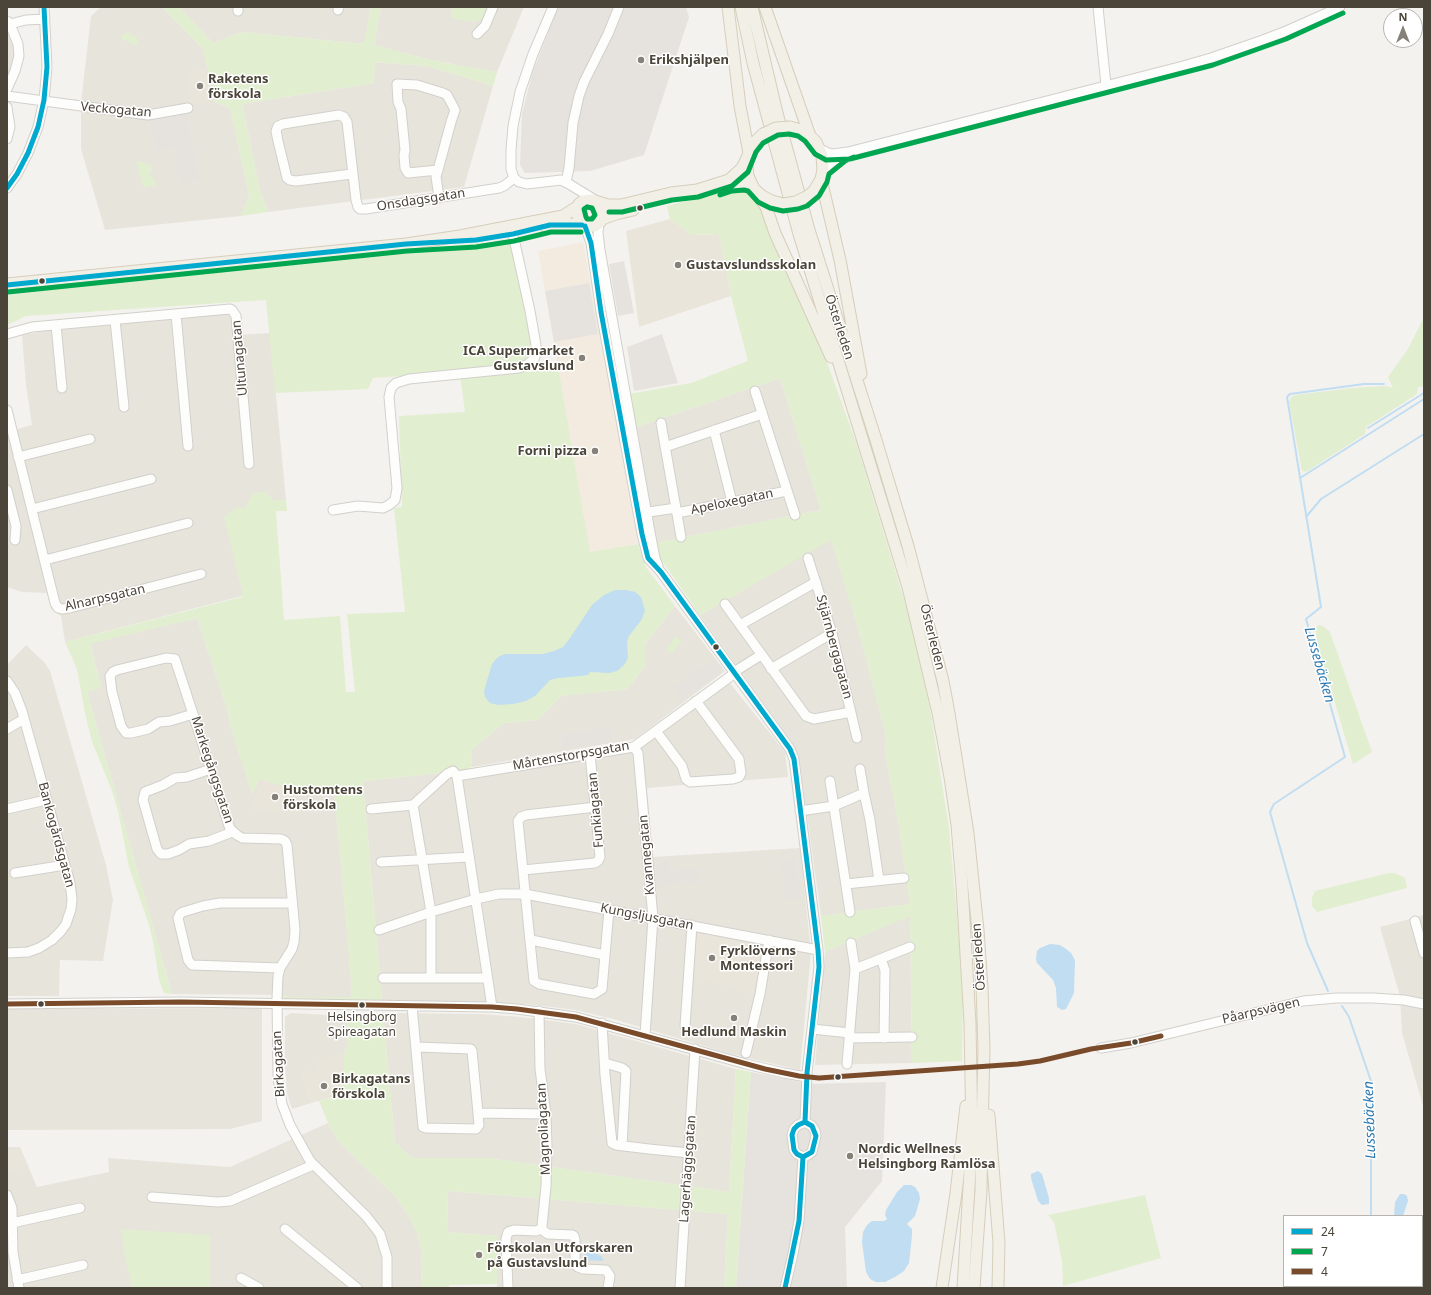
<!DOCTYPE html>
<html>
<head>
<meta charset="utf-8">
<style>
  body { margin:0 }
  #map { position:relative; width:1431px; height:1295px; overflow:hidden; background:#f4f2ee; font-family:"Noto Sans",sans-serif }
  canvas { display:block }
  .frame { position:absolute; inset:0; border:8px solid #4b4439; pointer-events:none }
  .legend { position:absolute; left:1283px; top:1215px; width:140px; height:72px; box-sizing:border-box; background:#fff; border:1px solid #b7b4b0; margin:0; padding:5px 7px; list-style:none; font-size:12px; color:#4b4439 }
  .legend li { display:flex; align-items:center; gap:8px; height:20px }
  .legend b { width:20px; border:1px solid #b7b4b0 }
  .north { position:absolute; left:1383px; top:8px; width:40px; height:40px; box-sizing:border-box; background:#fff; border:1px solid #b7b4b0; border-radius:50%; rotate:0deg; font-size:11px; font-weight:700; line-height:16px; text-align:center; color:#4b4439 }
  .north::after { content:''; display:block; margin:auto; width:14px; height:18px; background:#868178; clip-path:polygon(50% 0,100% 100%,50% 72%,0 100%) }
</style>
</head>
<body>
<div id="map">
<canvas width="1431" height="1295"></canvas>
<div class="frame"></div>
<ul class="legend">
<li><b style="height:5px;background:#00a9ce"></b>24</li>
<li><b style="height:5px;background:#00a650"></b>7</li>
<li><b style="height:5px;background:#7a4b2a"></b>4</li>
</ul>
<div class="north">N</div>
</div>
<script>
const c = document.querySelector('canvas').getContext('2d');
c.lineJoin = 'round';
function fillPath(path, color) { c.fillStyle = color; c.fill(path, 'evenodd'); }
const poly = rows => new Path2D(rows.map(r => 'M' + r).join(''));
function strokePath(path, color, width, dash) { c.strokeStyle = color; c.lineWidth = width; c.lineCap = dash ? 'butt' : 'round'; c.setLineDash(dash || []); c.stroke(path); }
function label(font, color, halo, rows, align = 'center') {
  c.font = font + ' "Noto Sans",sans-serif'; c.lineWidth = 3; c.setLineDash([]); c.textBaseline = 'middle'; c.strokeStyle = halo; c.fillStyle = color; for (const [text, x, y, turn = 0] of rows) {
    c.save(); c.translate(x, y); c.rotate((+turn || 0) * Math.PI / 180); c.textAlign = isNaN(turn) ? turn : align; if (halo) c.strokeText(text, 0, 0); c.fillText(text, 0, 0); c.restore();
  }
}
const residential = poly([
  [101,7,162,7,203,49,215,102,230,108,249,195,241,216,105,230,81,149,81,103,91,16],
  [179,7,371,7,365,44,242,32,213,43],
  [381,7,524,7,497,72,430,60,374,45],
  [7,17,18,34,17,74,9,102,12,120,7,143],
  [374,62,427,66,493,86,464,187,268,212,260,190,242,104,374,83],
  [225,312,232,315,236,335,270,333,286,500,273,500,269,497,267,492,252,497,247,504,235,560,242,590,242,596,65,642,61,616,51,609,47,593,22,592,7,587,7,423,17,429,32,425,26,385,22,335,61,328],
  [780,378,821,510,655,543,634,428],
  [831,539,860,635,886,736,885,753,898,821,910,904,821,916,799,758,791,741,700,615],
  [675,606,725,671,635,739,472,767,471,750,504,723,538,720,561,696,627,689,646,665,646,643],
  [197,618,225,702,232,731,252,794,260,779,313,789,313,791,334,790,348,942,352,997,289,997,285,995,172,994,87,692,101,687,90,643],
  [26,645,45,663,50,671,106,865,113,900,103,961,60,960,59,996,7,996,7,665],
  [729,682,785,752,788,777,647,788,653,857,800,848,811,952,800,1070,731,1054,613,1019,576,1010,527,1004,382,1000,363,781,460,771,462,778,634,748],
  [910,915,912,1063,815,1065,825,952],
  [1424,915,1424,1109,1402,1033,1400,996,1380,927],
  [262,1008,262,1121,230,1129,7,1130,7,1009],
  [291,1013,348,1016,347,1046,344,1054,338,1054,316,1071,307,1071,303,1076,311,1103,292,1109,287,1093,285,1063,285,1017],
  [383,1013,479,1014,521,1017,576,1024,736,1069,729,1192,488,1158,412,1158,395,1143],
  [328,1123,337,1139,350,1153,395,1196,410,1218,418,1235,421,1249,422,1266,421,1288,7,1288,7,1147,20,1147,37,1187,109,1172,108,1158,230,1167],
  [448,1191,728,1214,724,1288,497,1288,497,1236,447,1232]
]);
const commercial = poly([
  [583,242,638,544,590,552,538,251]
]);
const industrial = poly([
  [558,7,686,7,689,17,644,155,590,171,525,173,520,165,522,114,532,74],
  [751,1072,810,1084,886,1082,882,1181,845,1227,847,1288,736,1288]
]);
const education = poly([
  [210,68,215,100,190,104,185,72],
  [670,219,692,235,719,234,731,296,639,327,626,231],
  [263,780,288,788,297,789,297,812,254,810,250,805],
  [695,933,765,947,756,996,691,975],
  [338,1054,344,1054,344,1071,340,1096,333,1097,311,1103,303,1076,307,1071,316,1071,316,1061],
  [7,1150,20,1151,27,1166,7,1174]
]);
const green = poly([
  [162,7,179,7,213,43,242,32,364,44,371,7,381,7,374,45,430,60,497,72,493,86,427,66,375,62,374,83,242,104,260,190,268,212,241,216,249,195,230,108,215,102,203,49],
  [446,7,487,7,482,19,473,22,451,18,451,8],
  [127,31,138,39,137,41,139,42,136,46,122,39,122,33,126,35],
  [136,161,144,162,147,165,151,165,152,169,149,175,154,178,156,186,153,187,150,185,147,188,143,186],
  [740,186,746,187,759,201,821,346,858,448,913,629,931,714,949,828,963,984,962,1061,912,1063,910,916,825,952,821,916,910,904,898,821,885,753,886,736,860,635,831,540,700,615,660,558,655,543,821,510,780,378,634,428,629,394,691,383,748,361,731,296,719,234,692,235,670,219,667,206],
  [511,240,523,294,531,339,530,354,520,364,460,372,373,378,368,389,275,393,266,300,26,316,7,325,7,295,75,287,177,277,297,262],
  [1424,317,1424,386,1418,387,1417,394,1366,427,1365,434,1306,472,1302,471,1289,402,1291,397,1295,395,1353,388,1385,386,1393,388,1388,377,1408,349],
  [558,366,590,552,638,544,646,567,675,606,646,643,646,665,627,689,561,696,538,720,504,723,471,750,472,767,460,771,363,781,382,1000,283,999,281,997,281,995,285,995,289,997,352,997,348,942,334,791,313,791,312,789,288,788,260,779,252,795,232,731,225,702,197,618,90,644,101,688,87,692,172,994,164,993,159,980,153,941,149,925,129,867,118,811,111,788,92,742,85,713,77,669,65,642,242,597,242,590,224,517,238,507,245,509,247,504,254,493,267,492,269,497,273,500,286,500,287,511,276,511,284,620,340,616,346,692,355,692,347,614,405,612,394,508,402,507,399,416,465,412,460,375,539,371],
  [1318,625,1323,626,1330,632,1372,752,1353,764,1317,642,1316,631],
  [676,636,682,640,672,654,666,649],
  [1389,873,1395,873,1405,878,1407,888,1317,912,1312,906,1312,898,1315,891],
  [383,1013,395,1143,412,1158,488,1158,729,1192,736,1069,751,1072,736,1288,724,1288,728,1214,448,1191,447,1232,497,1236,497,1284,449,1285,449,1288,421,1288,422,1266,421,1249,418,1235,410,1218,395,1196,350,1153,337,1139,328,1123,319,1101,340,1096,344,1071,344,1054,347,1046,348,1016],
  [1145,1195,1161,1258,1063,1286,1062,1261,1054,1222,1048,1215],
  [121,1229,210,1235,210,1288,132,1288,124,1250]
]);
const parking = poly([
  [623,7,628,7,619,29,615,28],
  [638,7,646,7,670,19,668,23],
  [187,114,199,180,179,184,175,160,178,159,176,148,156,151,150,121],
  [624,261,634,313,618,316,609,264],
  [589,283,598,334,554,342,545,291],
  [662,334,678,383,634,391,627,347],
  [713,660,721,672,681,700,673,688],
  [610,727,612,742,563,749,561,735],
  [796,858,801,899,786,900,781,860],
  [669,862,670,871,698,868,699,883,688,884,688,881,672,883,672,885,656,887,653,864],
  [829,1131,837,1131,835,1172,827,1171]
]);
const water = poly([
  [615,590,626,590,635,592,641,597,645,610,642,619,629,636,627,641,628,658,624,665,617,671,609,673,590,672,588,675,581,676,558,678,550,680,535,696,526,701,513,704,498,705,490,703,485,697,484,691,492,664,498,657,505,654,543,654,554,651,563,647,570,638,592,605,604,595],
  [1050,944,1060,945,1066,949,1071,953,1075,960,1074,993,1066,1009,1062,1010,1057,1007,1056,988,1053,980,1037,963,1036,959,1037,951,1040,948],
  [1038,1171,1042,1174,1049,1198,1049,1204,1042,1205,1038,1201,1031,1178,1031,1174],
  [904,1185,911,1185,915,1187,919,1193,920,1199,915,1216,907,1224,912,1229,912,1236,909,1263,904,1271,895,1277,885,1282,876,1282,870,1279,866,1272,862,1242,863,1232,867,1225,872,1221,884,1221,887,1219,885,1215,886,1210,897,1192],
  [1400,1194,1404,1194,1407,1196,1408,1201,1403,1216,1394,1216,1395,1202],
  [588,1244,593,1246,594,1252,602,1257,603,1261,584,1260,585,1245]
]);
const stream = poly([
  [1368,428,1424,393],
  [1300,478,1424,399],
  [1306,517,1321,499,1424,434],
  [1328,991,1307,943,1270,812,1274,804,1345,757,1306,619,1321,607,1287,397,1290,394,1364,384,1384,384],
  [1342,1006,1349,1017,1371,1081,1371,1216],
  [1375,1288,1376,1286]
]);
const minor = poly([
  [553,7,533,54,520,92,513,126,511,150,511,169,514,178,519,182,527,184,561,180,569,184,595,200],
  [1098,7,1106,85],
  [338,10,339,7],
  [238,11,238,7],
  [7,21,10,24,26,20,45,19],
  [477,34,485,26,493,7],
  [7,89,15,71,19,56,18,44,10,24],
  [7,96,148,115,188,108],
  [7,107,10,127,7,139],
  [820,149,828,153,833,154,848,152,1183,66,1211,58,1263,40,1284,32,1340,7],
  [438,170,408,173,405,168,404,155,405,150,401,109,398,102,397,84,417,85,443,93,447,95,455,110,451,122,438,170,436,176,439,198],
  [823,170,832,162,844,154],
  [352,174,296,181,290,180,287,178,278,141,276,131,278,126,283,124,339,115,344,117,347,122,356,200,358,207,360,209,366,209,499,188,504,186,514,178],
  [566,182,569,168,573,123,579,96,584,82,608,34,619,7],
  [7,188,17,174,28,153,38,127,44,100,47,67,44,7],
  [599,223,598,233,600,250,650,532,655,558,658,566],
  [585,226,591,243,601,312,642,534,648,558,661,572,790,749,794,759,818,950,819,967,807,1073,805,1122],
  [176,314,188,446],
  [115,320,124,407],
  [56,325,62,388],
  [7,334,32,327,230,309,232,310,236,316,249,464],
  [755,391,795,515],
  [7,410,55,603,58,608,62,609,70,608,201,574],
  [661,423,681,537],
  [714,430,732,502],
  [665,447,762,414],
  [18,457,90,439],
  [7,490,16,526,15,540],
  [32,509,151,479],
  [333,510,358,506,383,508,389,505,395,500,397,488,389,397,391,388,396,383,409,379,519,368,528,364,534,359,536,354,536,345,530,311,513,234,517,228,523,225],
  [642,513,676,508],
  [677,513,787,491],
  [808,558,832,633,857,738],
  [45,560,188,523],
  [725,604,806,716,814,719,851,712],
  [740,625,816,582],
  [771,669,832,633],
  [734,672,761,655],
  [7,681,15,693,22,711,70,883,72,899,71,909,66,924,61,931,52,940,39,948,28,952,7,953],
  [193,714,170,721,159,722,148,729,131,733,126,733,121,726,112,692,110,676,113,672,117,670,166,658,175,659,193,714,230,829,237,835,242,838,281,839,285,841,287,845,295,930,294,942,292,949,280,968,278,976,277,998,278,1078,282,1104,290,1125,310,1161,366,1216,380,1234,387,1257,387,1288],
  [7,729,24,719],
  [656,731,682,766,686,779,690,782,733,779,739,777,741,773,739,759,696,701],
  [634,747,638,753,653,918,645,1035],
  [211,769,187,777,175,778,163,785,145,792,143,800,157,849,161,854,168,854,179,850,189,844,209,841,232,832],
  [457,776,634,747,735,673],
  [830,781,850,912],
  [864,793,870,820,879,880],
  [413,805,431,912,431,978],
  [596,807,526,815,521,817,518,821,534,981,539,984,594,994,602,989,609,910],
  [7,809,46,800],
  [371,809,413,805,447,774,453,771,457,776,492,1007],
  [800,811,834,806,864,793,860,769],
  [381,862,469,857],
  [523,870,595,863,598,861,600,857,590,754],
  [15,873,65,865],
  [846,884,904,878],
  [1415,921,1424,953],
  [379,930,431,912,476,899,499,894,525,894,818,950],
  [531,940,605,955],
  [851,943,855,969],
  [881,959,885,970,884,1038],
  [280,968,192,965,188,960,178,918,180,914,183,912,203,906,220,903,292,903],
  [383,978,487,978],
  [7,1004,181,1002,492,1007,517,1009,576,1017,746,1064,784,1073,807,1077],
  [412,1006,423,1127,426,1128,476,1129,479,1125,478,1113,546,1114],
  [602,1023,605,1075,612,1143,616,1145,649,1149,689,1153],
  [685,1026,692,925],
  [812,1029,850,1033],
  [849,1038,912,1037],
  [416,1047,471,1049,472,1051,478,1113],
  [1101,1048,1131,1043,1303,1001,1336,998,1373,998,1404,1000,1424,1004],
  [746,1053,760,994,769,940],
  [605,1063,622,1068,626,1071,622,1146],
  [847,1064,855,969,910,947],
  [805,1122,812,1126,815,1131,816,1136,812,1152,808,1155,803,1157,797,1154,794,1150,792,1135,794,1129,798,1125,805,1122],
  [7,1195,12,1208,13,1252,19,1288],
  [152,1197,218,1202,230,1201,313,1165],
  [12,1223,80,1208],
  [285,1229,357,1288],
  [541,1229,548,1234,572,1235,574,1236,575,1240,575,1264,578,1267,583,1269,606,1270,610,1276,608,1288],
  [241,1278,259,1288],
  [17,1280,83,1265],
  [508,1288,506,1239,508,1232,514,1230,536,1231,541,1229,542,1226,546,1186,547,1148,546,1114,540,1069,539,1011],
  [680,1288,695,1049],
  [785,1288,793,1254,799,1221,803,1157]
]);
const major = poly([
  [728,7,740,106,749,153],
  [741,7,753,63,799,234,908,587,938,713,950,777,957,825,962,886,970,1023,972,1137,963,1288],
  [752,7,777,113,809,230,876,440,908,546,943,681,949,713,968,833,978,930,982,987,984,1049,982,1132,981,1191,974,1288],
  [765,7,810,136],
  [790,127,801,130,810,136,816,142,822,156,823,170,821,179,814,191,808,196],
  [763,134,754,143,750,149,747,158,747,167,748,176,754,189,762,196,772,201,783,204],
  [821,179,840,260,861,374],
  [723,186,739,183,752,185],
  [754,189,766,207,775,233,831,357],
  [598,202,602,214,601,221,595,226,583,226,579,220,577,211,579,204,583,201,592,200,608,205,621,205,671,193,697,190,729,180,742,168,747,158],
  [602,219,616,214,633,210],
  [545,226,570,224,582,225],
  [7,284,406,244,460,236,563,216,577,207],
  [989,1115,999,1243,998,1288],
  [942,1288,956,1193,966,1106]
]);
const majorBridge = poly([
  [763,134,776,128,790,127],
  [783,204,796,202,808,196]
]);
const bus1 = poly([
  [7,188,17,174,28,153,38,127,44,100,47,67,44,7],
  [585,226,591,243,601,312,642,534,648,558,661,572,790,749,794,759,818,950,819,967,807,1073,805,1122],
  [7,285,406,244,476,240,513,234,550,225,582,225],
  [805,1122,812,1126,816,1136,812,1152,803,1157,797,1154,794,1150,792,1135,794,1129,798,1125,805,1122],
  [785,1288,799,1221,803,1157]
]);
const bus2 = poly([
  [720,195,732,191,744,190,748,191,758,202,770,208,783,211,798,209,807,206,819,196,827,182,829,174,845,161,854,157],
  [587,207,592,208,595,215,592,219,587,219,586,217,584,209,587,207],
  [609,212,622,212,672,200,698,197,732,186,748,172,756,152,763,143,778,135,789,134,798,136,805,141,815,154,826,160,850,159,1213,65,1286,39,1343,13],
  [8,292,407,251,476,247,514,241,551,232,581,232]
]);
const bus3 = poly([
  [7,1004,181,1002,492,1007,517,1009,576,1017,765,1069,799,1076,819,1078,1018,1064,1040,1061,1091,1049,1131,1043,1161,1036]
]);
const markers = [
  [641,60,4,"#868178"],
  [200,86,4,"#868178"],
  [640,208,3.5,"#4b4439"],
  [678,265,4,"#868178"],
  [42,281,3.5,"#4b4439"],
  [582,358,4,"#868178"],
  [595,451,4,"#868178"],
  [716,647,3.5,"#4b4439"],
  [275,797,4,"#868178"],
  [712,958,4,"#868178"],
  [41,1004,3.5,"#4b4439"],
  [362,1005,3.5,"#4b4439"],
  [734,1018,4,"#868178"],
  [1135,1042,3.5,"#4b4439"],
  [838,1077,3.5,"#4b4439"],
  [324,1086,4,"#868178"],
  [850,1156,4,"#868178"],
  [479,1255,4,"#868178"]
];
const busNames = [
  ["Helsingborg",362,1018],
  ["Spireagatan",362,1033]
];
const poiNames = [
  ["Erikshjälpen",649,60],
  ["Raketens",208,79],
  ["förskola",208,94],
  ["Gustavslundsskolan",686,265],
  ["ICA Supermarket",574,351,"right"],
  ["Gustavslund",574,366,"right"],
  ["Forni pizza",587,451,"right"],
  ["Hustomtens",283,790],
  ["förskola",283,805],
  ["Fyrklöverns",720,951],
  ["Montessori",720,966],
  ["Hedlund Maskin",734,1032,"center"],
  ["Birkagatans",332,1079],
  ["förskola",332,1094],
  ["Nordic Wellness",858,1149],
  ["Helsingborg Ramlösa",858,1164],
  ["Förskolan Utforskaren",487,1248],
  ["på Gustavslund",487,1263]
];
const streetNames = [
  ["Veckogatan",116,110,5],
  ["Onsdagsgatan",421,200,-9],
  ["Österleden",839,327,72],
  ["Ultunagatan",240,358,-95],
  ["Apeloxegatan",732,502,-12],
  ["Alnarpsgatan",105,598,-13],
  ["Österleden",932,637,76],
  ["Stjärnbergagatan",834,647,75],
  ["Mårtenstorpsgatan",571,756,-10],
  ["Markegångsgatan",212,770,72],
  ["Funkiagatan",596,810,-95],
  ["Bankogårdsgatan",56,835,75],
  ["Kvannegatan",647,855,-95],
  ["Kungsljusgatan",647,917,11],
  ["Österleden",979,957,-94],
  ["Påarpsvägen",1261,1011,-13],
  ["Birkagatan",279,1064,-93],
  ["Magnoliagatan",544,1129,-93],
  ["Lagerhäggsgatan",688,1169,-86]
];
const waterNames = [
  ["Lussebäcken",1319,665,74],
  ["Lussebäcken",1370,1120,-92]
];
fillPath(residential, '#e7e4dc');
fillPath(commercial, '#f3ebdf');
fillPath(industrial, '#e6e2de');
fillPath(education, '#eae5da');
fillPath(green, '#e1eecf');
fillPath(parking, '#e6e3df');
fillPath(water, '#c0ddf1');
strokePath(stream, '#c0ddf1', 2);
strokePath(minor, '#d2d0cb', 11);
strokePath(major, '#d6cebb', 13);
strokePath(minor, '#fdfdfc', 9);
strokePath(major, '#f2efe6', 11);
strokePath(majorBridge, '#d6cebb', 13, []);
strokePath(majorBridge, '#f2efe6', 11);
strokePath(bus1, '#00a9ce', 5);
strokePath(bus2, '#00a650', 5);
strokePath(bus3, '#7a4b2a', 5);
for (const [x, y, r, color] of markers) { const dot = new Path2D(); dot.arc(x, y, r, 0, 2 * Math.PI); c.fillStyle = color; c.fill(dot); strokePath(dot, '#fff', 1.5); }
label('12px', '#4b4439', '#fff', busNames);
label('bold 13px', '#4b4439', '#fff', poiNames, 'left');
label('13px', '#4b4439', '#fff', streetNames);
label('italic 14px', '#2e7ab2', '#fff', waterNames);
</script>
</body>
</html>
